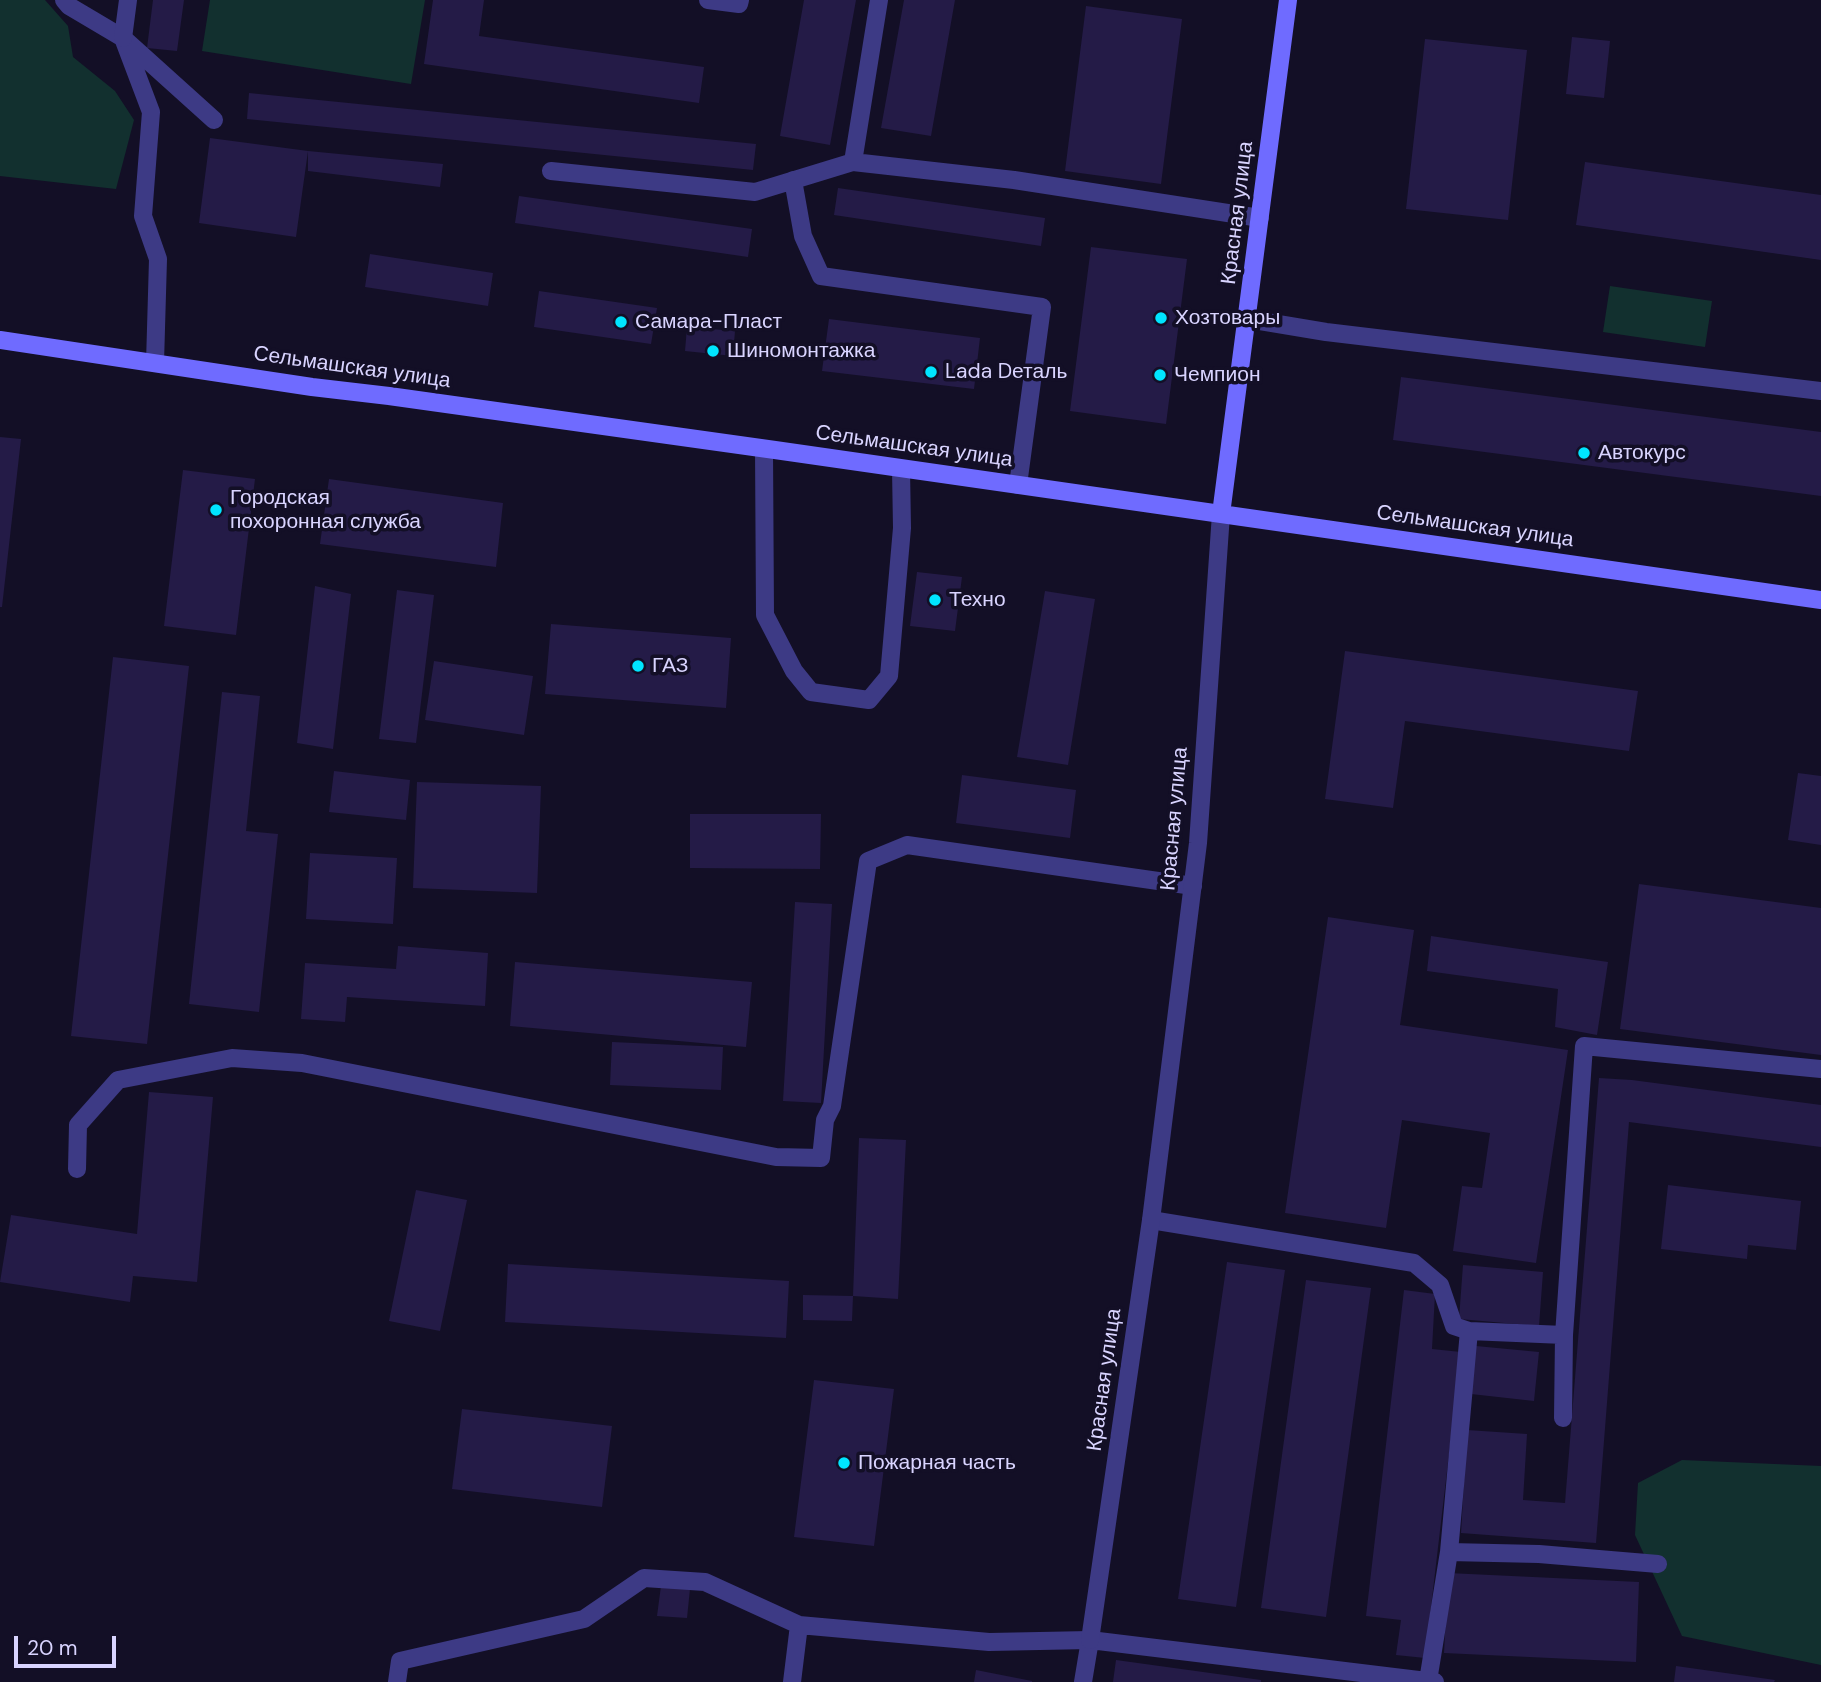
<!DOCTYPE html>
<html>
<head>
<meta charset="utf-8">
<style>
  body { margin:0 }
  #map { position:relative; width:1821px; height:1682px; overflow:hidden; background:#130f26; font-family:"DM Sans",sans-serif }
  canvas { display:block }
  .scale { position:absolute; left:14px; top:1636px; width:102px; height:32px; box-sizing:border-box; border:4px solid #d9d4ff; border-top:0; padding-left:9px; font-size:21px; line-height:24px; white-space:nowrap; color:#d9d4ff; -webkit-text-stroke:5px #130f26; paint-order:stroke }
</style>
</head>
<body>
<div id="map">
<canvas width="1821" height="1682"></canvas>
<div class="scale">20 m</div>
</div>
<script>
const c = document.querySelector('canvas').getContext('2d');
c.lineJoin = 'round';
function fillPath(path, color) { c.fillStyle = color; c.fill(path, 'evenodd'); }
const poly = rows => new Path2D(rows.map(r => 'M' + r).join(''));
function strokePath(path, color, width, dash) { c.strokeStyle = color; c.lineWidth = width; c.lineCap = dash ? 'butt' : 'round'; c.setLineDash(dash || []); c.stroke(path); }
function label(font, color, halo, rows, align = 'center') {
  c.font = font + ' "DM Sans",sans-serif'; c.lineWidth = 7; c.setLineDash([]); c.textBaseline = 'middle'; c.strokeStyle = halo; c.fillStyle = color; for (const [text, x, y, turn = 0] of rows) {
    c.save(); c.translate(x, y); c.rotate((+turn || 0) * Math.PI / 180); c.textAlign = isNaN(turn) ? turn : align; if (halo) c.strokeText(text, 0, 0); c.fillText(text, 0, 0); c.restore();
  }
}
const green = poly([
  [0,0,45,0,68,26,73,57,115,91,134,120,116,189,0,176],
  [210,0,425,0,411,84,202,51],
  [1610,286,1712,301,1705,347,1603,332],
  [1682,1460,1821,1466,1821,1665,1682,1636,1635,1535,1638,1483]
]);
const building = poly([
  [153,0,184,0,177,51,147,48],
  [433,0,484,0,479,36,704,67,699,103,424,64],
  [804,0,856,0,830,145,780,136],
  [904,0,955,0,931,136,881,128],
  [1086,6,1182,19,1161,184,1065,171],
  [1572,37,1610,41,1604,98,1566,94],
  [1425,39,1527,50,1508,220,1406,209],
  [249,93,756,144,753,170,247,119],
  [210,138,308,151,296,237,199,223],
  [308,151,443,164,440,187,308,171],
  [1585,162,1821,195,1821,260,1576,225],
  [838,188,1045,218,1041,246,834,215],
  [519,196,752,229,748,257,515,223],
  [1091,247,1187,259,1166,424,1070,411],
  [370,254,493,273,488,306,365,287],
  [539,291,657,308,651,344,534,327],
  [829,319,980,338,974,389,822,371],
  [687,327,735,331,733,356,685,351],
  [1401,377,1821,432,1821,496,1393,440],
  [0,437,21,439,2,607,0,607],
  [183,470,255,479,236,635,164,626],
  [329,479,503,503,496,567,320,544],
  [917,572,962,577,955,631,910,626],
  [315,586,351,594,333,749,297,743],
  [397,590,434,595,416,743,379,739],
  [1045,591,1095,599,1068,765,1017,757],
  [551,624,731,638,726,708,545,694],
  [1345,651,1638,691,1629,751,1405,721,1393,808,1325,799],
  [113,657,189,666,147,1044,71,1036],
  [434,661,533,676,524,735,425,720],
  [222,692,260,696,246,831,278,834,259,1012,189,1004],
  [334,771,410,780,406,820,329,812],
  [1798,773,1821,776,1821,845,1788,840],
  [962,775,1076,790,1070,838,956,823],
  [417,782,541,786,537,893,413,888],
  [690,814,821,814,820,869,690,868],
  [310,853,397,858,393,924,306,919],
  [1639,884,1821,908,1821,1055,1620,1029],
  [795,902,832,904,821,1103,783,1101],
  [1328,917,1414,930,1400,1025,1568,1050,1536,1263,1453,1251,1462,1186,1482,1188,1490,1133,1402,1120,1386,1228,1285,1213],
  [1431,936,1608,962,1597,1035,1555,1027,1558,989,1427,971],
  [398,946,488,953,485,1006,347,997,345,1022,301,1019,305,963,396,969],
  [515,962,752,982,746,1047,510,1026],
  [612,1042,723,1047,721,1090,610,1085],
  [1599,1078,1632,1080,1821,1105,1821,1147,1629,1122,1596,1543,1461,1533,1467,1430,1527,1434,1523,1500,1565,1503],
  [149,1092,213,1097,197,1282,133,1276,130,1302,0,1282,11,1215,137,1234],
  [859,1138,906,1140,898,1299,853,1296],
  [1668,1185,1801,1201,1796,1250,1748,1245,1747,1259,1661,1249],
  [416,1190,467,1200,440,1331,389,1321],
  [1227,1262,1285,1270,1236,1607,1178,1599],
  [508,1264,789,1281,786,1338,505,1322],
  [1463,1265,1543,1272,1539,1326,1459,1319],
  [1306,1280,1371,1288,1326,1617,1261,1608],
  [1404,1290,1435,1294,1432,1349,1461,1352,1425,1658,1396,1655,1401,1620,1366,1616],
  [803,1295,853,1296,852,1321,803,1320],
  [1476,1346,1539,1352,1534,1401,1471,1394],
  [814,1380,894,1389,874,1546,794,1537],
  [462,1409,612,1426,602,1507,452,1489],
  [1448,1573,1639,1582,1636,1662,1444,1653],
  [661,1586,690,1589,687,1618,657,1616],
  [1116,1660,1261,1680,1261,1682,1113,1682],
  [1676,1666,1775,1680,1774,1682,1674,1682],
  [976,1670,1032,1681,1032,1682,974,1682]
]);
const lane = poly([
  [64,0,69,6,123,38,214,120],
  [708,0,739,4,740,0],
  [123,38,151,112,143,216,158,259,155,363],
  [853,162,1014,180,1260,218],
  [551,171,755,192,853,162,879,0],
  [793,180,803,236,821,276,1042,307,1018,485],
  [1248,319,1326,332,1821,391],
  [764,449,765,615,794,671,811,692,869,700,889,676,902,528,901,469],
  [77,1169,78,1125,118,1080,232,1058,302,1063,776,1157,821,1158,825,1120,832,1106,868,861,907,845,1193,886],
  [1151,1220,1414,1263,1440,1285,1454,1326,1469,1331,1449,1552,1428,1681],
  [1469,1331,1564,1335,1563,1418],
  [1564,1335,1584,1046,1821,1069],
  [1449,1552,1539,1554,1658,1564],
  [397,1682,400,1661,584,1619,644,1578,705,1582,799,1625,989,1642,1090,1640,1435,1682],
  [792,1682,799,1625],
  [1083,1682,1090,1640]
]);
const street = poly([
  [123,38,128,0],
  [1090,1640,1151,1220,1198,843,1221,514]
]);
const secondary = poly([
  [0,340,312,387,389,396,775,450,1821,600],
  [1221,514,1288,0]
]);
const markers = [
  [1161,318,7,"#00e5ff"],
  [621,322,7,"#00e5ff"],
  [713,351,7,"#00e5ff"],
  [931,372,7,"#00e5ff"],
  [1160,375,7,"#00e5ff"],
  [1584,453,7,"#00e5ff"],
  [216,510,7,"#00e5ff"],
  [935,600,7,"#00e5ff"],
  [638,666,7,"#00e5ff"],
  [844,1463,7,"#00e5ff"]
];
const streetNames = [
  ["Красная улица",1238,213,-83],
  ["Сельмашская улица",352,368,8],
  ["Сельмашская улица",914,447,8],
  ["Сельмашская улица",1475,527,8],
  ["Красная улица",1175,819,-85],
  ["Красная улица",1105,1380,-82]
];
const poiNames = [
  ["Хозтовары",1175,318],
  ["Самара-Пласт",635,322],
  ["Шиномонтажка",727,351],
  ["Lada Dеталь",945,372],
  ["Чемпион",1174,375],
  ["Автокурс",1598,453],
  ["Городская",230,498],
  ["похоронная служба",230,522],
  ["Техно",949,600],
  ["ГАЗ",652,666],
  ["Пожарная часть",858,1463]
];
fillPath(green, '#12302f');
fillPath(building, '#241b47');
strokePath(lane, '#3d3a85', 18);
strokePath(street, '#3d3a85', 18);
strokePath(secondary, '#6f6bff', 18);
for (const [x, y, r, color] of markers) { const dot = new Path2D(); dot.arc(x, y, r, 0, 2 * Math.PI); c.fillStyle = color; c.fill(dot); strokePath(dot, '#130f26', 2.5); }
label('21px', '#d9d4ff', '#130f26', streetNames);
label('21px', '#d9d4ff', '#130f26', poiNames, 'left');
</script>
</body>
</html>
